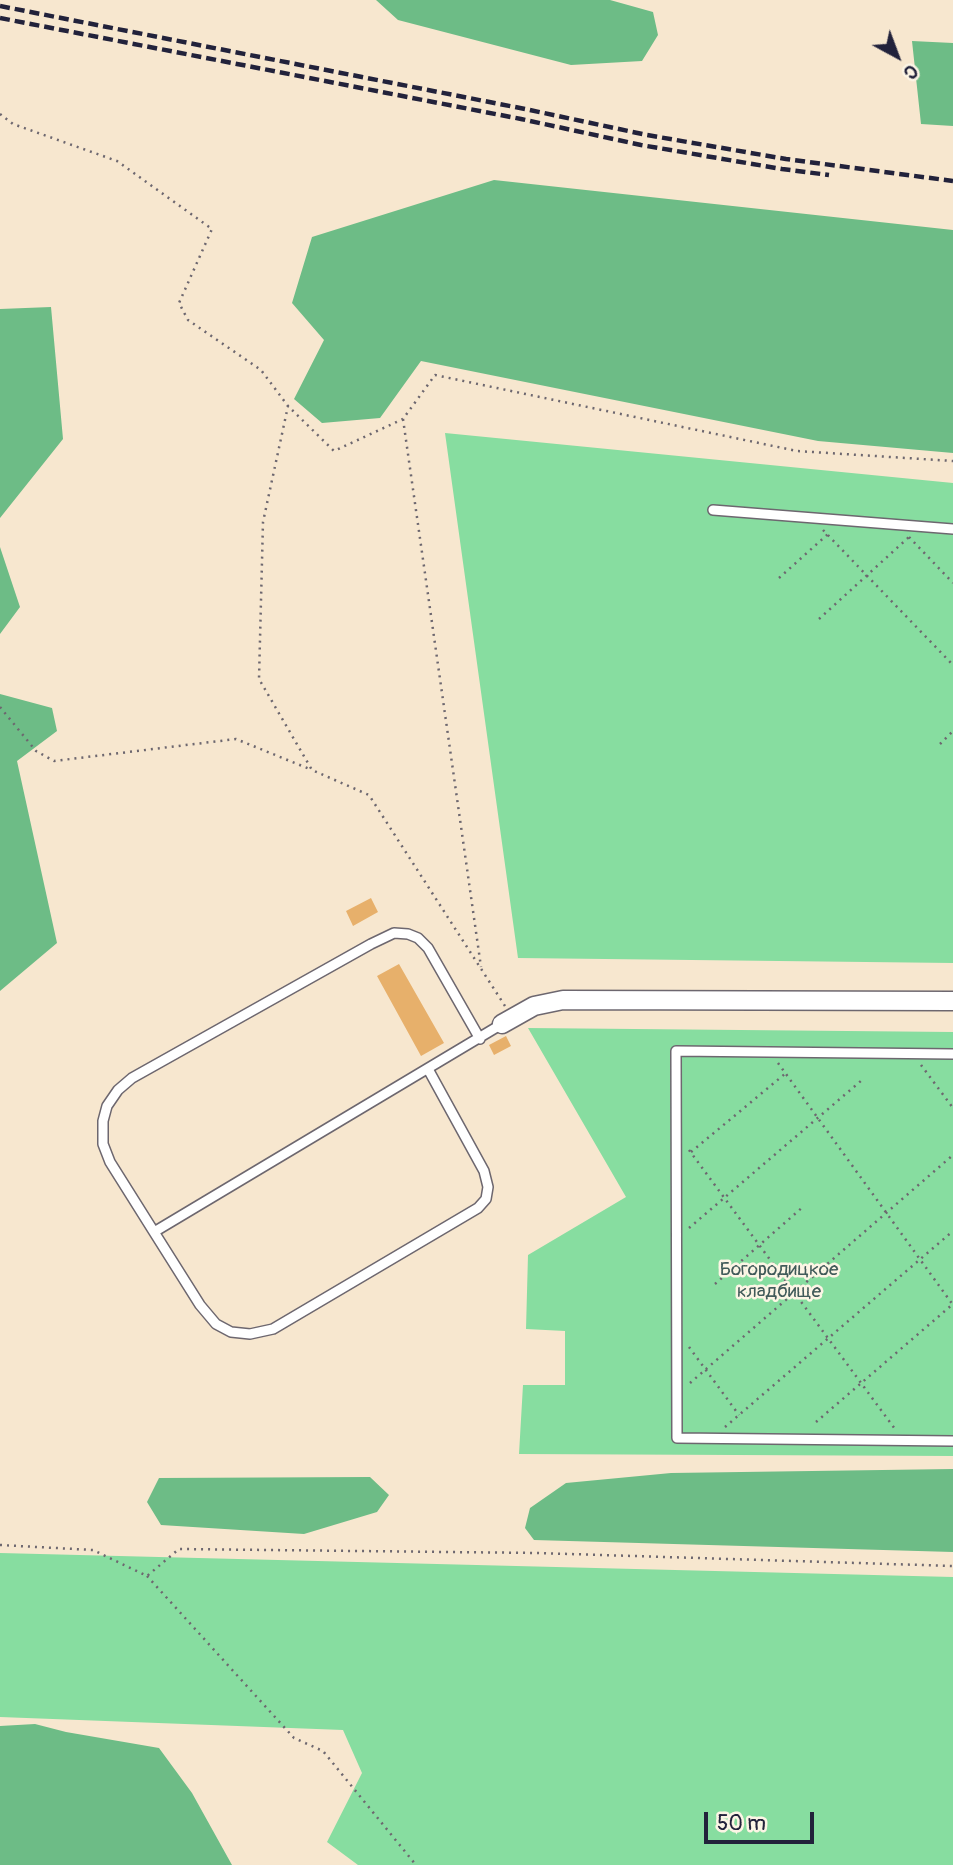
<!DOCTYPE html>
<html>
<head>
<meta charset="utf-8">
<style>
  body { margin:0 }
  #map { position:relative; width:953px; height:1865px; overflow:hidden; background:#f7e7cf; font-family:Pangolin,sans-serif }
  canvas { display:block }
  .north { position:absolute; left:862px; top:21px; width:70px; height:70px; -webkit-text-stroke:5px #fcf5e5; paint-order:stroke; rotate:139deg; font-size:19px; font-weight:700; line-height:28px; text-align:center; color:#22223b }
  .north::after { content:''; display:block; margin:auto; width:24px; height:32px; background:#22223b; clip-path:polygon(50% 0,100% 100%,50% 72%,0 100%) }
  .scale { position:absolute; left:704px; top:1812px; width:110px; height:32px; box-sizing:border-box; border:4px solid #22223b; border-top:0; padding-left:9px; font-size:21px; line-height:24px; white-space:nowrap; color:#22223b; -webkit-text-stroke:5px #fcf5e5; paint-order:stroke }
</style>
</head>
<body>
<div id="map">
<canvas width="953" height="1865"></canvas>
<div class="north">С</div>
<div class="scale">50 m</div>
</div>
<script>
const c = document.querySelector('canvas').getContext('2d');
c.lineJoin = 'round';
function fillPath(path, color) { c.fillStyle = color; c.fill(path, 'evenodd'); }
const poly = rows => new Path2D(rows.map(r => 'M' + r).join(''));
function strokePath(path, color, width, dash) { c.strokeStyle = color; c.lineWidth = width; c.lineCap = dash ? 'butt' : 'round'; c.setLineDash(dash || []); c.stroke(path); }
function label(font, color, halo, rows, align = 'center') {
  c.font = font + ' Pangolin,sans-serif'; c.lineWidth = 5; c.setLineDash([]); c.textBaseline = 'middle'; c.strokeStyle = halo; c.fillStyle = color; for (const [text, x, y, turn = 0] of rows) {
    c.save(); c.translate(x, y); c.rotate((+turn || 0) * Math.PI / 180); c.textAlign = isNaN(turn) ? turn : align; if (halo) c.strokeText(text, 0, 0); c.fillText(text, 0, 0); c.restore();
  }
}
const green = poly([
  [445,433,953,483,953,963,518,958],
  [528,1028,953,1032,953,1456,519,1454,523,1385,565,1385,565,1331,526,1329,528,1255,626,1197],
  [0,1553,953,1577,953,1865,358,1865,327,1842,362,1773,343,1730,0,1717]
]);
const forest = poly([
  [376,0,610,0,653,12,658,35,642,61,571,65,398,20],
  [912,41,953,43,953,126,921,124],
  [494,180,953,230,953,453,818,441,421,361,380,418,322,423,294,399,324,340,292,303,312,237],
  [51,307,63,439,0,518,0,309],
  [0,547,20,607,0,634],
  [0,694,52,708,57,731,17,761,57,943,0,991],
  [953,1469,953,1552,534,1540,525,1528,530,1508,566,1483,671,1473],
  [370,1477,389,1495,377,1512,304,1534,161,1525,147,1502,159,1478],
  [35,1724,66,1732,159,1748,192,1793,232,1865,0,1865,0,1726]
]);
const building = poly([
  [371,898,378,912,353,926,346,911],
  [399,964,444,1043,421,1056,377,976],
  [506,1036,511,1046,494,1055,489,1045]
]);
const path = poly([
  [0,114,13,124,117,161,212,229,179,303,188,320,261,370,288,406],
  [403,419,481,967],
  [823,530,953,665],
  [909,537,953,583],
  [779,578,828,534],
  [819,619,909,537],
  [0,707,36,751,54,761,236,739,312,770],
  [940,744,953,731],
  [505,1006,369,795,312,770,259,679,263,522,288,406,334,451,403,419,435,375,797,451,953,461],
  [778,1063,953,1305],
  [921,1065,953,1108],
  [689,1150,895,1429],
  [691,1152,786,1073],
  [689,1228,862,1080],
  [715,1284,804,1206],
  [689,1347,739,1415],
  [690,1383,953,1155],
  [816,1422,953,1304],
  [725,1427,953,1231],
  [0,1545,93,1550,147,1576,179,1549,538,1553,953,1566],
  [147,1576,294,1738,323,1751,416,1865]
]);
const service = poly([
  [713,510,953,529],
  [953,1054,676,1051,677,1438,953,1441],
  [428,1069,484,1171,488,1187,486,1199,478,1208,273,1329,250,1334,231,1332,216,1324,200,1305,154,1232,110,1162,103,1144,103,1121,107,1106,118,1090,132,1078,371,944,394,933,408,934,418,938,428,948,480,1039],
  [154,1232,502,1024]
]);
const minor = poly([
  [502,1024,534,1006,563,1000,953,1001]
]);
const rail = poly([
  [0,6,525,109,647,135,786,159,953,181],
  [0,18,521,119,641,145,782,169,829,175]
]);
const parkNames = [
  ["Богородицкое",779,1270],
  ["кладбище",779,1292]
];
fillPath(green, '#87dda0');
fillPath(forest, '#6dbc86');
fillPath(building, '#e7b06b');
strokePath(service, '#6d676f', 12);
strokePath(minor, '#6d676f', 21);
strokePath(path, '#6d676f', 2.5, [2, 5]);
strokePath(service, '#fff', 9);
strokePath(minor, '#fff', 18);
strokePath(rail, '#22223b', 4.5, [10, 5]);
label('19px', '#405a59', '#fcf5e5', parkNames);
</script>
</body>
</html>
